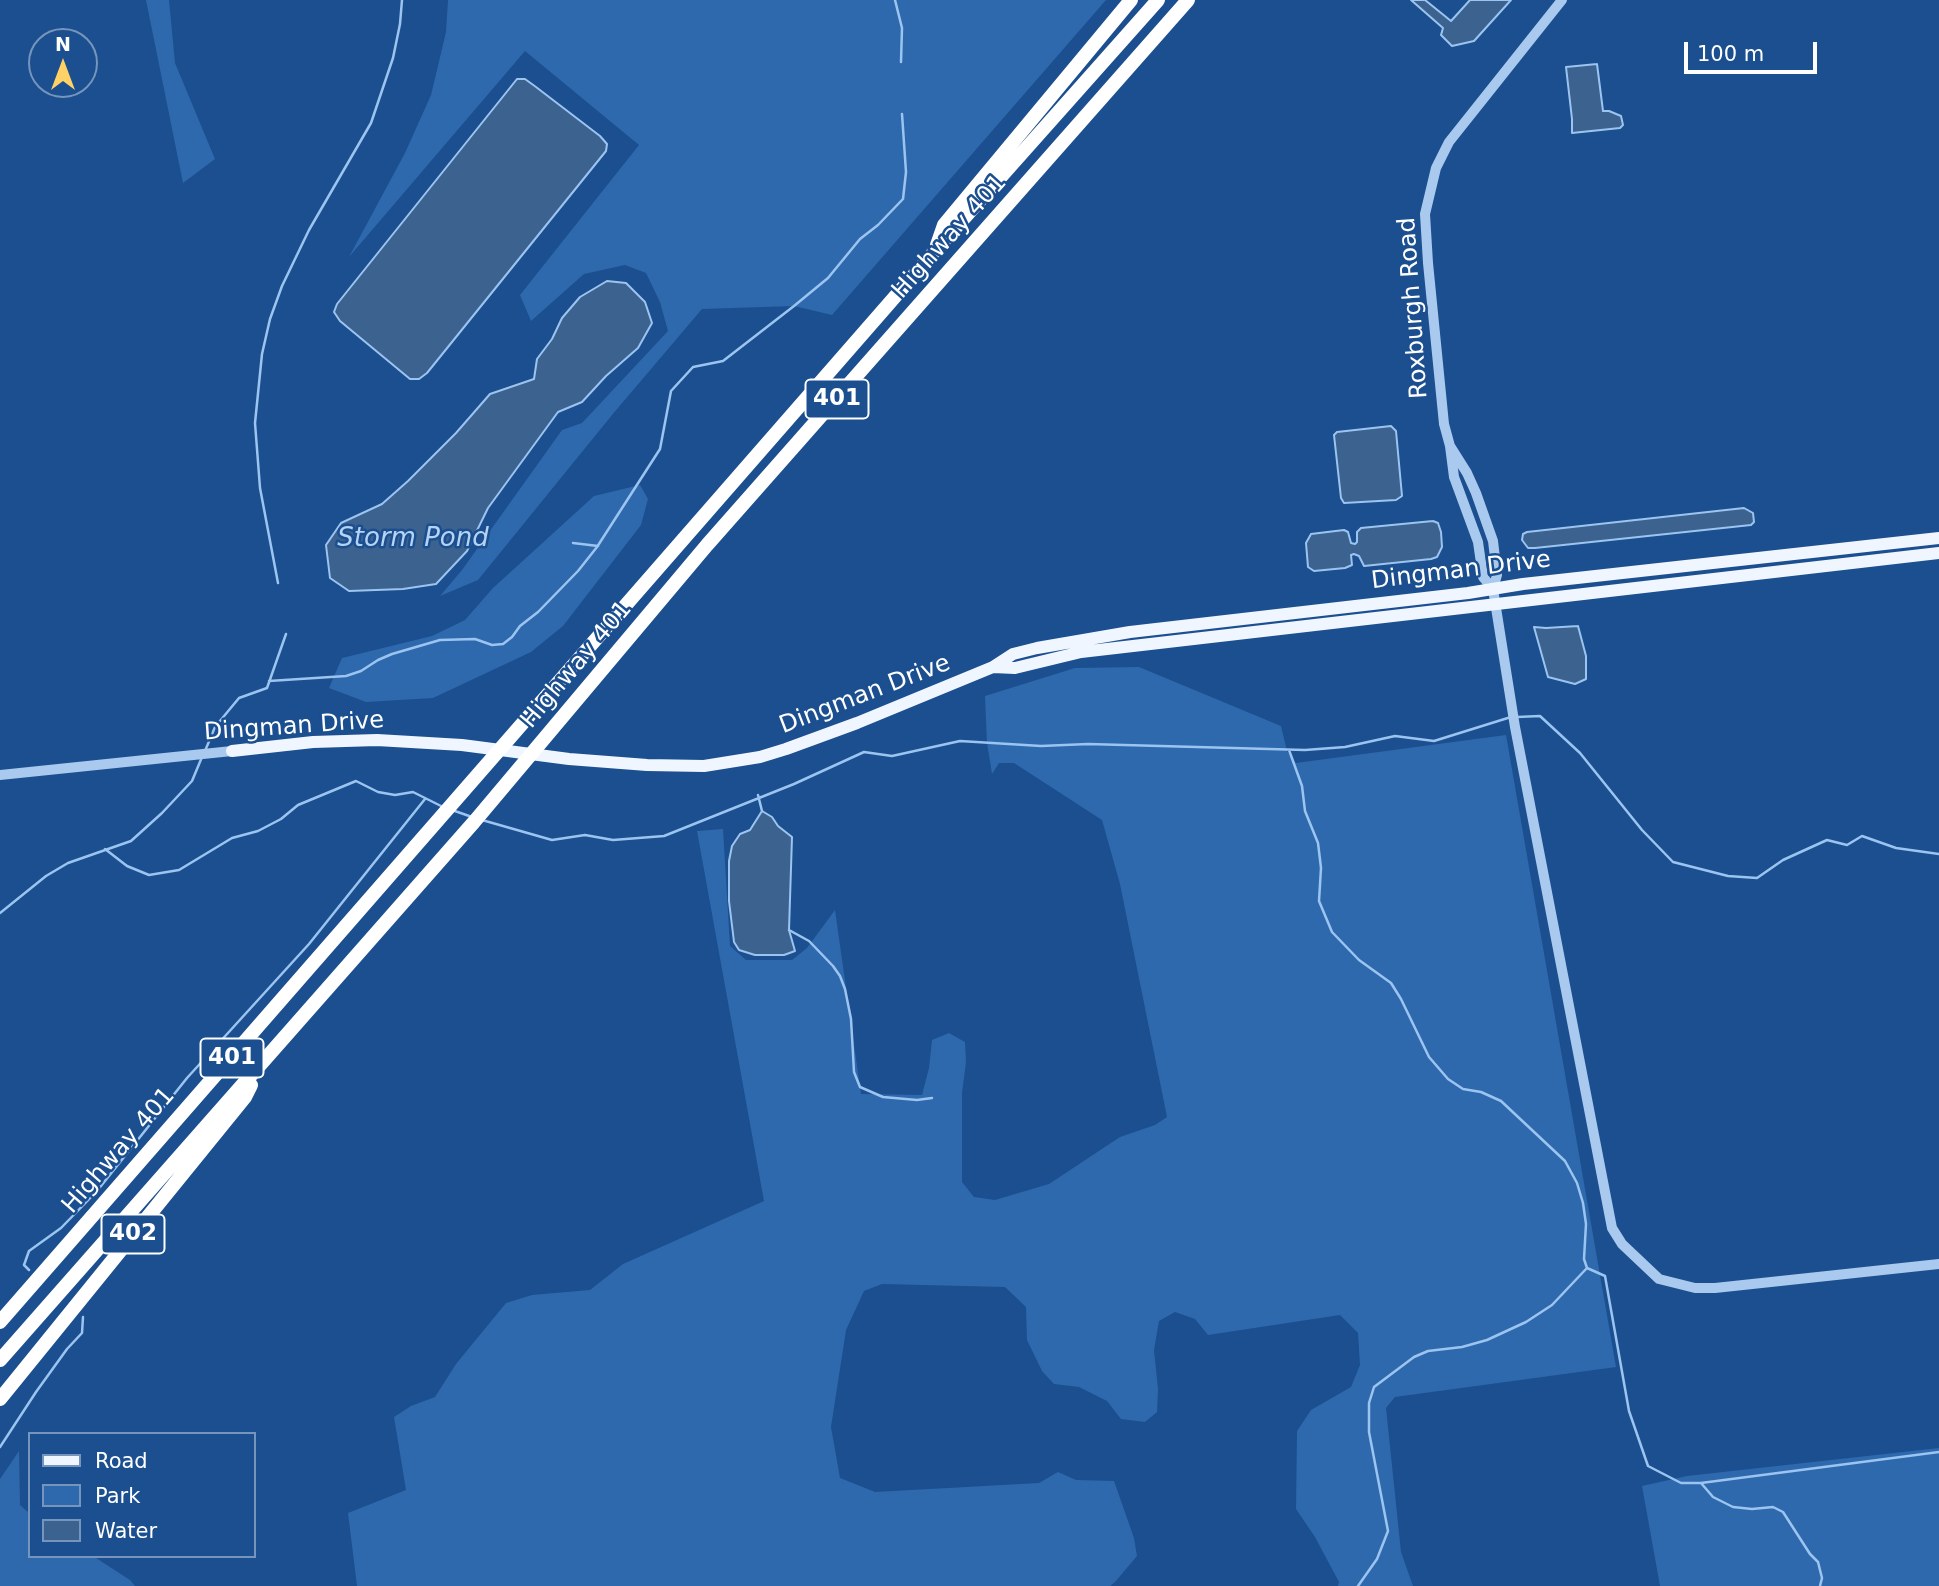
<!DOCTYPE html>
<html>
<head>
<meta charset="utf-8">
<style>
  body { margin:0 }
  #map { position:relative; width:1939px; height:1586px; overflow:hidden; background:#1b4f8f; font-family:"DejaVu Sans",sans-serif }
  canvas { display:block }
  .legend { position:absolute; left:28px; top:1432px; width:228px; height:126px; box-sizing:border-box; background:#1b4f8f; border:2px solid #7695bc; margin:0; padding:9px 12px; list-style:none; font-size:21px; color:#fff }
  .legend li { display:flex; align-items:center; gap:14px; height:35px }
  .legend b { width:35px; border:2px solid #7695bc }
  .north { position:absolute; left:28px; top:28px; width:70px; height:70px; box-sizing:border-box; background:#1b4f8f; border:2px solid #7695bc; border-radius:50%; rotate:0deg; font-size:19px; font-weight:700; line-height:28px; text-align:center; color:#fff }
  .north::after { content:''; display:block; margin:auto; width:24px; height:32px; background:#ffd166; clip-path:polygon(50% 0,100% 100%,50% 72%,0 100%) }
  .scale { position:absolute; left:1684px; top:42px; width:133px; height:32px; box-sizing:border-box; border:4px solid #fff; border-top:0; padding-left:9px; font-size:21px; line-height:24px; white-space:nowrap; color:#fff; -webkit-text-stroke:5px #1b4f8f; paint-order:stroke }
</style>
</head>
<body>
<div id="map">
<canvas width="1939" height="1586"></canvas>
<ul class="legend">
<li><b style="height:9px;background:#f0f6ff"></b>Road</li>
<li><b style="height:19px;background:#2e69ad"></b>Park</li>
<li><b style="height:19px;background:#3c6290"></b>Water</li>
</ul>
<div class="north">N</div>
<div class="scale">100 m</div>
</div>
<script>
const c = document.querySelector('canvas').getContext('2d');
c.lineJoin = 'round';
function fillPath(path, color) { c.fillStyle = color; c.fill(path, 'evenodd'); }
const poly = rows => new Path2D(rows.map(r => 'M' + r).join(''));
function strokePath(path, color, width, dash) { c.strokeStyle = color; c.lineWidth = width; c.lineCap = dash ? 'butt' : 'round'; c.setLineDash(dash || []); c.stroke(path); }
function label(font, color, halo, rows, align = 'center') {
  c.font = font + ' "DejaVu Sans",sans-serif'; c.lineWidth = 5; c.setLineDash([]); c.textBaseline = 'middle'; c.strokeStyle = halo; c.fillStyle = color; for (const [text, x, y, turn = 0] of rows) {
    c.save(); c.translate(x, y); c.rotate((+turn || 0) * Math.PI / 180); c.textAlign = isNaN(turn) ? turn : align; if (halo) c.strokeText(text, 0, 0); c.fillText(text, 0, 0); c.restore();
  }
}
const green = poly([
  [146,0,169,0,175,63,215,159,183,183],
  [448,0,1106,0,832,315,794,306,702,309,612,415,478,580,440,596,462,570,562,430,582,423,668,331,660,302,646,273,625,265,584,274,531,321,520,295,639,145,525,51,349,257,405,153,431,95,446,32],
  [640,485,648,499,641,525,563,626,531,652,433,698,366,702,329,688,342,658,432,636,465,620,493,588,594,496],
  [1139,667,1281,726,1287,751,1296,763,1506,735,1616,1367,1395,1397,1386,1408,1401,1552,1413,1586,1338,1586,1339,1582,1315,1537,1296,1509,1297,1431,1311,1410,1351,1387,1360,1365,1358,1333,1340,1315,1208,1335,1195,1319,1175,1312,1159,1321,1154,1350,1158,1389,1157,1412,1145,1422,1121,1419,1107,1401,1079,1387,1054,1384,1042,1371,1027,1340,1026,1307,1005,1287,882,1284,864,1291,846,1330,831,1427,840,1478,875,1492,1039,1483,1058,1472,1076,1480,1114,1481,1134,1538,1137,1556,1115,1582,1110,1586,357,1586,348,1513,406,1490,394,1417,411,1406,435,1397,456,1364,506,1303,532,1295,590,1290,623,1264,764,1201,697,831,723,829,730,946,746,960,792,960,807,948,835,910,861,1094,922,1095,929,1068,932,1040,949,1033,965,1042,966,1062,962,1093,962,1182,974,1197,995,1200,1049,1184,1120,1137,1155,1125,1167,1117,1120,884,1102,820,1014,763,999,763,992,774,987,743,985,696,1075,668],
  [1939,1448,1939,1586,1660,1586,1642,1486,1687,1476],
  [19,1451,20,1505,30,1514,30,1556,93,1556,130,1580,135,1586,0,1586,0,1479]
]);
const water = poly([
  [1411,0,1425,0,1451,21,1470,0,1511,0,1474,41,1452,46,1441,35,1443,28,1411,0],
  [1597,64,1603,111,1609,111,1621,116,1623,125,1620,128,1572,133,1572,119,1566,67,1597,64],
  [517,79,525,79,536,87,600,136,607,144,606,151,427,373,419,379,410,379,340,321,334,312,337,304,517,79],
  [607,281,626,283,645,302,652,323,638,348,606,376,582,402,558,412,488,508,467,551,436,584,403,589,349,591,330,578,326,545,341,523,382,504,408,481,456,433,490,394,534,379,537,359,552,339,562,318,580,297,607,281],
  [1391,426,1396,431,1402,496,1396,500,1344,503,1341,498,1334,435,1337,432,1391,426],
  [1744,508,1753,513,1754,522,1751,525,1535,548,1528,548,1522,540,1523,534,1527,532,1744,508],
  [1433,521,1438,523,1441,532,1442,547,1437,557,1431,559,1364,566,1359,556,1354,554,1351,555,1352,565,1345,568,1314,571,1308,567,1306,543,1311,534,1344,530,1348,532,1351,543,1355,544,1357,542,1357,532,1361,528,1433,521],
  [1578,626,1586,656,1586,679,1575,684,1548,677,1534,627,1546,628,1578,626],
  [762,811,772,817,778,826,792,837,789,930,795,951,784,955,755,955,739,950,734,942,729,901,729,861,732,846,740,834,750,830,762,811]
]);
const stream = poly([
  [895,0,902,28,901,62],
  [573,543,598,546],
  [278,583,260,488,255,423,262,354,270,319,282,286,309,230,371,123,393,58,400,24,402,0],
  [269,681,346,676,361,671,378,660,392,654,440,640,475,639,492,645,503,644,512,637,520,626,538,612,578,571,597,547,660,449,671,391,693,367,723,361,794,306,828,278,860,239,878,225,903,199,906,172,902,114],
  [1517,717,1540,716,1580,753,1642,830,1673,862,1728,876,1757,878,1783,860,1827,840,1847,845,1862,836,1896,848,1939,854],
  [1289,750,1302,786,1305,811,1318,843,1321,868,1319,901,1332,932,1359,960,1391,983,1401,999,1429,1057,1448,1079,1463,1089,1481,1092,1501,1101,1565,1161,1577,1183,1583,1203,1586,1224,1584,1259,1587,1268],
  [205,751,215,727,239,698,267,688,286,634],
  [758,795,762,811],
  [452,810,472,817],
  [482,820,552,840,585,835,613,840,664,836,794,784,864,752,892,756,960,741,1041,746,1088,744,1305,750,1345,747,1395,736,1434,741,1511,717],
  [105,849,127,866,149,875,179,870,232,838,258,831,281,819,298,805,356,781,378,792,395,795,413,792,443,807],
  [0,913,46,876,68,863,131,841,162,813,192,781,202,757],
  [789,930,809,941,833,966,840,976,845,989,851,1019,854,1072,860,1087,883,1097,917,1100,932,1098],
  [1587,1268,1605,1276,1629,1411,1648,1466,1681,1483,1701,1483,1713,1497,1733,1507,1752,1509,1773,1507,1783,1512,1810,1554,1818,1562,1822,1578,1820,1586],
  [29,1270,24,1265,29,1251,61,1228,97,1191,187,1078,309,944,425,799],
  [0,1447,36,1392,67,1349,82,1333,83,1317],
  [1701,1483,1939,1452],
  [1358,1586,1377,1559,1388,1531,1369,1432,1369,1403,1374,1387,1414,1357,1428,1351,1462,1347,1487,1340,1526,1322,1552,1305,1587,1268]
]);
const minor = poly([
  [1450,446,1467,473,1476,493,1493,541,1497,575,1493,589,1515,727,1612,1228,1622,1244,1659,1279,1695,1288,1715,1288,1939,1264],
  [1493,589,1483,577,1478,542,1454,477,1450,446,1444,424,1428,263,1425,214,1436,168,1449,142,1562,0],
  [0,775,232,751]
]);
const major = poly([
  [993,667,1015,668,1081,652,1939,553],
  [232,751,313,742,377,740,462,745,569,759,647,765,704,766,760,757,786,749,857,723,993,667,1013,654,1037,648,1130,632,1468,593,1523,584,1939,538]
]);
const highway = poly([
  [937,245,944,225,1131,0],
  [0,1322,934,252,1158,0],
  [0,1360,474,822,707,545,1188,0],
  [0,1399,245,1097,251,1085]
]);
const shields = [
  [837,399,63],
  [232,1058,63],
  [133,1234,63]
];
const shieldNames = [
  ["401",837,399],
  ["401",232,1058],
  ["402",133,1234]
];
const streetNames = [
  ["Highway 401",950,237,-48],
  ["Roxburgh Road",1414,308,-94],
  ["Dingman Drive",1461,571,-7],
  ["Highway 401",577,665,-50],
  ["Dingman Drive",865,695,-21],
  ["Dingman Drive",294,727,-4],
  ["Highway 401",119,1151,-49]
];
const waterNames = [
  ["Storm Pond",413,539]
];
fillPath(green, '#2e69ad');
fillPath(water, '#3c6290');
strokePath(water, '#9cc4f0', 2);
strokePath(stream, '#9cc4f0', 2.5);
strokePath(minor, '#a9c9ee', 10);
strokePath(major, '#f0f6ff', 12);
strokePath(highway, '#fff', 14);
for (const [x, y, w] of shields) { const box = new Path2D(); box.roundRect(x - w / 2, y - 19.5, w, 39, 5); c.fillStyle = '#1b4f8f'; c.fill(box); strokePath(box, '#fff', 2); }
label('bold 23px', '#fff', null, shieldNames);
label('24px', '#fff', '#1b4f8f', streetNames);
label('italic 26px', '#b5d3f5', '#1b4f8f', waterNames);
</script>
</body>
</html>
